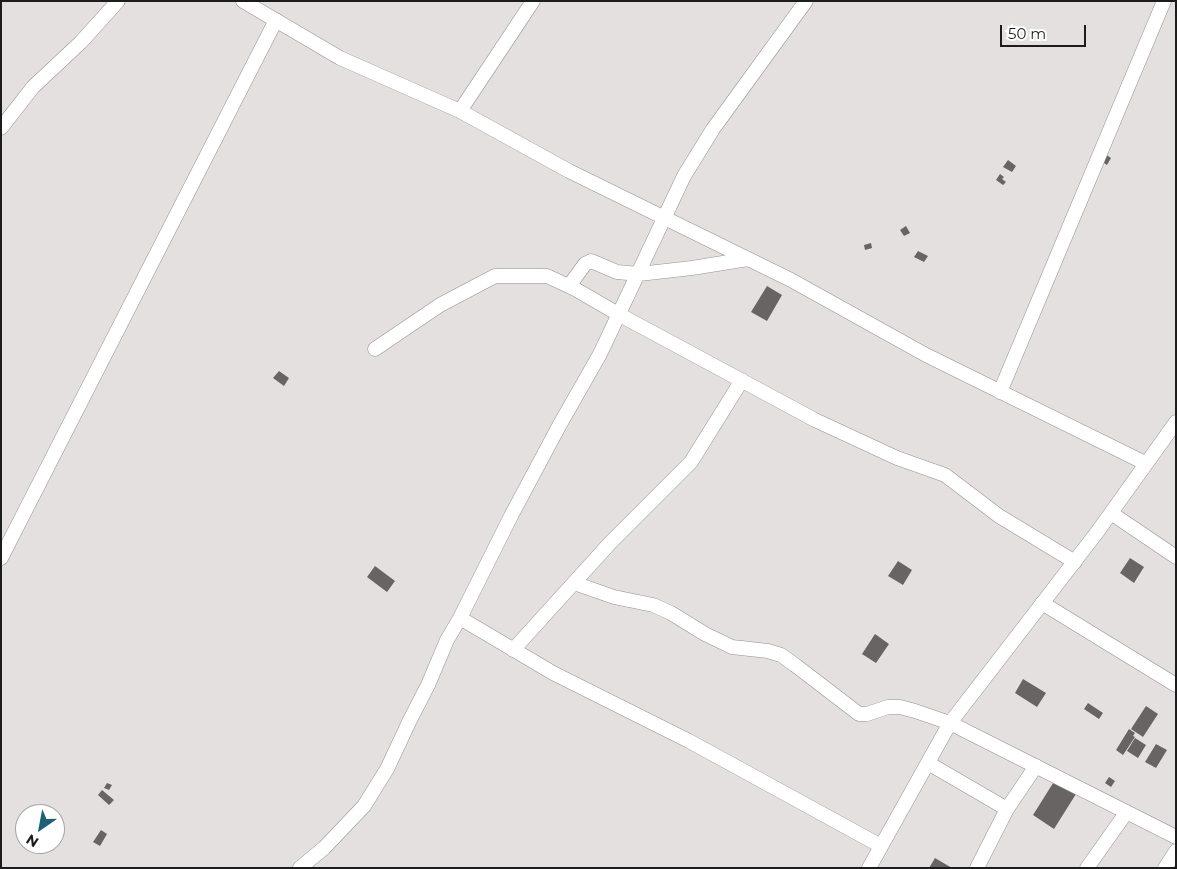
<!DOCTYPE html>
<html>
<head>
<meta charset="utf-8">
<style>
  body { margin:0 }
  #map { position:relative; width:1177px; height:869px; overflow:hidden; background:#e5e0e0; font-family:Montserrat,sans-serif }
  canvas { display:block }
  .frame { position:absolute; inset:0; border:2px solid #1d1c1c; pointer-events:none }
  .north { position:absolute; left:15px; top:804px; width:50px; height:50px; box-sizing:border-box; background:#fff; border:1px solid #a5a4a4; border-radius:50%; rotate:213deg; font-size:14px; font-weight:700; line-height:20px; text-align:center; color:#1d1c1c }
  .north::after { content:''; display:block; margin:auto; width:18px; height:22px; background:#1e6074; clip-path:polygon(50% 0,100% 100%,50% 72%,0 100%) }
  .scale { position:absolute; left:1000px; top:25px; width:86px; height:22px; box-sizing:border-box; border:2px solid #1d1c1c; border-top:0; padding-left:6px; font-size:15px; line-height:18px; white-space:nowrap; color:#1d1c1c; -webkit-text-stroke:4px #fff; paint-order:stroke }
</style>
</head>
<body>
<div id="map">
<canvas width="1177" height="869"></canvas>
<div class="frame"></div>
<div class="north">N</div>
<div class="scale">50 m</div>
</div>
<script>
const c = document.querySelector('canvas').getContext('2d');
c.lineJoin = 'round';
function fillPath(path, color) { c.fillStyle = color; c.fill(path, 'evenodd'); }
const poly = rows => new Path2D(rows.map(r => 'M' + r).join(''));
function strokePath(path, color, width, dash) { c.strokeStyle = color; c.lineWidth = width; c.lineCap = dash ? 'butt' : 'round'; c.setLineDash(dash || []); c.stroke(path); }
const building = poly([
  [1105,154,1111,158,1107,165,1101,161],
  [1008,160,1016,166,1012,172,1003,167],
  [1000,174,1004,177,1002,179,1006,182,1003,185,996,180],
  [906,226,910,233,904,236,900,230],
  [871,243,872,248,865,250,864,245],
  [918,251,928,256,924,262,914,257],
  [767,286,782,295,767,321,751,312],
  [279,371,289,378,284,386,273,378],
  [1130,558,1144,567,1134,583,1120,573],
  [898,561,912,570,903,585,888,576],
  [375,566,395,581,387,592,367,577],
  [875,634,889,644,876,663,862,654],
  [1023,679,1046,693,1037,707,1015,693],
  [1088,703,1103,713,1099,719,1084,709],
  [1146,706,1158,714,1143,737,1131,729],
  [1129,729,1135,733,1133,736,1135,737,1123,755,1116,750],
  [1135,738,1146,745,1138,758,1127,751],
  [1156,744,1167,750,1156,768,1145,762],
  [1109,777,1115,781,1111,787,1105,783],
  [1055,780,1076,794,1054,829,1033,815],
  [107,783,112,785,109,790,104,788],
  [102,790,114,800,109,805,98,795],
  [101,830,107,834,100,846,93,842],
  [935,858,952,868,929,868]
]);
const street = poly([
  [243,1,340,58,460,111,569,171,791,280,926,355,1145,463],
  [460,111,533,1],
  [1,128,33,87,81,42,118,1],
  [569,286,585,264,591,261,617,272,639,274,692,268,748,259],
  [375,349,440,305,495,276,547,276,575,289,620,315,815,420,897,458,945,475,999,516,1075,562],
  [1000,392,1164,1],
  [1111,513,1176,557],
  [1,558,276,20],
  [574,583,614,597,653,605,671,613,705,634,732,647,768,651,781,655,795,665,859,714,867,714,888,707,900,707,915,711,950,723,1176,837],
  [1042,603,1176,685],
  [460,618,553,673,689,741,881,846],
  [513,650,610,543,691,462,742,380],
  [928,763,1007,809],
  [300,868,324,848,364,806,387,769,410,720,428,685,447,640,460,618,511,516,559,426,600,354,684,176,713,129,806,1],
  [869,868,950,723,1098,531,1176,422],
  [977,868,1007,809,1036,766],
  [1087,868,1126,813],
  [1165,868,1176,851]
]);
fillPath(building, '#686464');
strokePath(street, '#959191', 15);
strokePath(street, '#fff', 14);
</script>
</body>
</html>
